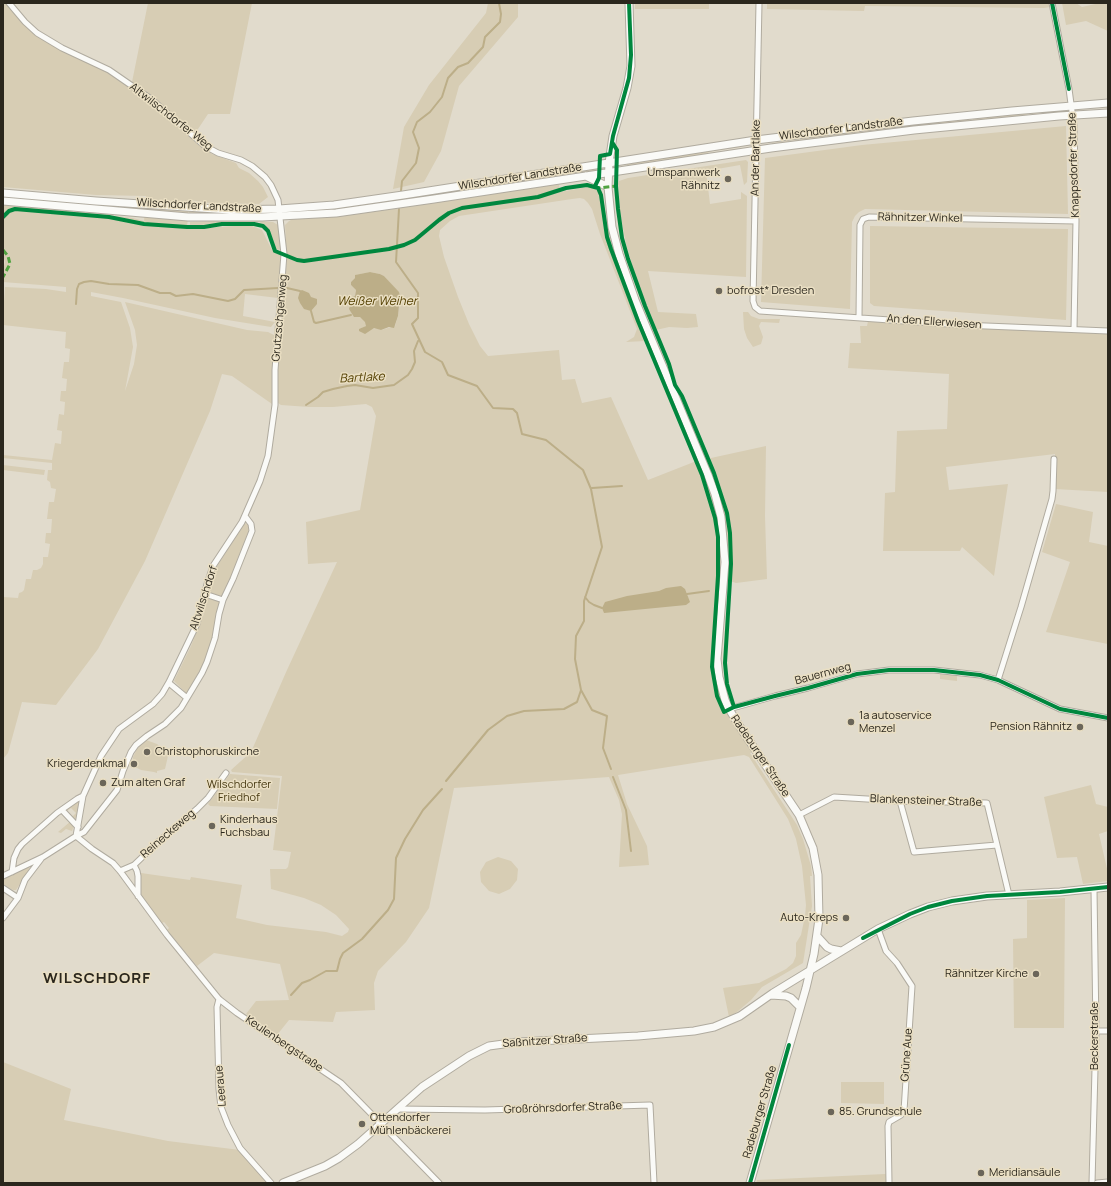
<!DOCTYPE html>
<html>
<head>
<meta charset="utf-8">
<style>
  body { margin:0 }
  #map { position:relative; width:1111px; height:1186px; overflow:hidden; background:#e1dbcc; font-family:Manrope,sans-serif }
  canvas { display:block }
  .frame { position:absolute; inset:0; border:4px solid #2b271d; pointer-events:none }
</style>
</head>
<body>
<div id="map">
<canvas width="1111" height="1186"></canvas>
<div class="frame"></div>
</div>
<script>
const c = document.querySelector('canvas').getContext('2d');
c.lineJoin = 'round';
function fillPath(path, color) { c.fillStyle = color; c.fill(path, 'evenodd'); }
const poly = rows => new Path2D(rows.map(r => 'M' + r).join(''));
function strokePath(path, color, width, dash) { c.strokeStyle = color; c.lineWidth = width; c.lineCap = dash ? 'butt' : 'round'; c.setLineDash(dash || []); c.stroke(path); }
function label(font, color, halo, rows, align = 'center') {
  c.font = font + ' Manrope,sans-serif'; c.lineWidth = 3; c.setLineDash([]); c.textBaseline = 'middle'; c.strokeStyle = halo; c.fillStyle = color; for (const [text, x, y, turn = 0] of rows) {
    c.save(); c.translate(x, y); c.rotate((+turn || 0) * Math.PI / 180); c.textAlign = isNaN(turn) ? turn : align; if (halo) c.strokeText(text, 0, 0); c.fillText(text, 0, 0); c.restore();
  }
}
const green = poly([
  [3,3,5,3,16,16,42,39,59,49,108,72,164,111,196,143,212,154,236,163,239,168,249,173,258,181,263,187,268,197,259,204,210,203,189,200,187,229,250,225,262,230,272,250,280,255,281,262,278,298,245,294,243,316,275,322,271,327,215,318,123,298,91,292,91,296,121,302,130,328,133,347,125,391,134,364,137,345,135,330,125,302,247,330,268,332,274,335,273,403,272,404,232,376,222,374,210,411,145,561,98,649,56,705,22,702,8,753,3,759,3,597,18,598,19,593,22,592,24,590,26,579,31,579,33,570,37,570,41,568,43,564,43,557,48,557,50,544,45,543,46,533,51,533,52,519,47,519,49,502,54,502,56,489,51,488,50,482,47,480,48,470,52,470,52,463,3,458,3,455,52,460,55,443,61,444,62,431,57,430,59,414,64,415,65,402,60,401,61,391,66,391,67,379,62,378,64,362,69,362,70,349,65,348,66,332,3,325,3,302,4,302,5,287,46,289,66,292,66,287,3,282,3,269,5,262,3,255,3,206,7,204,133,218,144,221,145,211,4,198,4,196,145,207,146,196,96,195,3,187,3,17,4,14,3,14],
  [148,3,252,3,230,114,208,114,196,132,132,82],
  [488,3,518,3,518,17,459,86,441,151,424,182,393,189,404,127,429,85,486,13],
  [635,3,709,3,709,9,635,9],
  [767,3,1055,3,1056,6,1044,8,865,6,864,11,767,9],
  [1062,3,1076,3,1082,7,1100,3,1108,3,1108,31,1086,21,1066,25],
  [1058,110,1058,112,1028,114,1018,117,973,121,973,118],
  [969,119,969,121,865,133,864,130],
  [1066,126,1068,214,865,209,859,212,855,216,852,222,850,309,761,302,765,158,862,145],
  [861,130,861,133,772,145,772,143,804,139,814,135],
  [741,145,741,147,712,151,704,154,627,166,627,164,679,156,685,153],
  [746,160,748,162,747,182,744,185,740,165,706,171,710,204,741,199,741,192,747,196,746,277,648,271,658,312,696,314,698,327,687,328,669,327,656,330,636,279,626,244,620,212,618,184,619,181,628,178],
  [597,168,597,171,402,201,402,199],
  [559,185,560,192,588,187,596,189,600,193,602,191,607,223,612,245,631,297,648,339,645,341,626,342,634,337,637,329,600,234,592,209,588,203,584,199,580,198,572,199,459,216,450,221,440,230,439,236,444,257,458,297,469,324,480,346,488,356,559,350,562,380,575,379,582,403,611,397,648,480,699,460,713,499,720,532,721,574,715,668,716,679,718,691,726,712,753,752,750,753,797,825,803,839,811,866,812,876,810,876,812,906,803,963,762,987,751,1000,737,1012,729,1017,723,988,759,983,786,969,793,963,796,956,796,943,801,935,805,916,806,905,802,866,796,839,788,819,749,757,744,755,618,775,627,804,647,846,649,865,619,867,622,814,619,800,609,777,454,788,429,908,406,942,378,971,374,983,375,1010,336,1012,333,1022,289,1020,277,1035,246,1014,256,1001,289,1000,280,964,214,953,197,966,167,930,169,928,164,922,162,923,141,896,141,873,190,880,191,877,242,885,236,918,267,925,326,932,342,936,348,932,349,929,336,915,321,905,304,898,271,889,270,869,286,869,288,867,291,852,273,850,282,776,232,772,231,770,251,752,287,670,337,562,308,564,306,522,360,510,376,416,372,407,366,404,333,407,309,407,281,405,278,403,278,370,287,259,285,225,289,221,293,219,331,217,394,209,539,186],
  [370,272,380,274,384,276,398,292,400,296,398,316,395,326,381,330,377,328,360,329,366,326,366,322,349,307,350,305,350,298,355,296,356,290,351,285,351,282,355,278,356,275],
  [399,199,398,201,335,210,288,212],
  [190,210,260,213,261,214,204,214,189,213],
  [237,220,273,222,278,225,281,250,276,249,271,235,265,225,259,222,225,223,190,226,190,222],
  [870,226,1068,229,1066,320,874,306,870,303],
  [743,312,748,312,751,316,759,319,780,319,779,323,761,322,759,326,763,337,761,344,753,347,747,338,744,329],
  [868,321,1108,334,1108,492,1055,489,1055,454,946,467,949,490,1008,484,994,576,962,547,960,551,883,551,885,493,895,492,897,431,947,429,949,374,848,368,850,343,861,343,860,326,867,326],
  [766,446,765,516,767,579,736,583,727,580,728,559,725,527,718,493,707,463,711,458],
  [3,465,45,470,44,475,3,470],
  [1056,504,1093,512,1089,542,1108,546,1108,644,1046,632,1070,562,1042,552],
  [245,523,249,526,248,533,237,560,234,571,222,596,208,593,214,571],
  [207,597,220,600,214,636,210,651,200,672,187,694,174,681,191,646,204,613],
  [940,674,957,675,957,681,940,679],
  [146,740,157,744,163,749,168,756,165,769,157,771,157,773,154,772,141,770,133,766,133,757,136,751,141,743],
  [230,774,280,778,277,809,210,806,208,804],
  [1091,785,1096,804,1108,807,1108,831,1099,834,1108,873,1108,881,1083,884,1077,857,1057,858,1044,797],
  [79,801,80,801,75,820,72,817,76,813,71,808,67,811,66,810],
  [71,821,74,826,72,831,66,829,61,833,58,832],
  [498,857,511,861,518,869,517,880,510,889,499,894,489,891,481,882,480,872,486,862],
  [29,867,30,868,16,890,13,890,3,884,3,878],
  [1065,898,1064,1028,1014,1028,1013,939,1027,938,1027,900],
  [3,1062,71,1089,64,1120,168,1141,240,1150,267,1183,3,1183],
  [841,1082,884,1082,884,1104,841,1103],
  [885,1174,887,1175,887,1183,756,1183,757,1180]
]);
const water = poly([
  [370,272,380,274,384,276,399,292,400,296,398,316,394,328,389,327,381,330,374,328,365,334,359,331,359,329,366,326,365,322,360,317,354,317,349,309,350,305,350,298,355,296,356,290,351,285,351,282,355,278,355,275],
  [302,290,309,293,311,297,317,299,317,304,311,311,304,309,300,303,298,298,300,291],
  [681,586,685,589,690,602,686,605,604,613,602,608,605,602,627,596,659,591,666,588]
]);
const stream = poly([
  [401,191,402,181,416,163,419,148,413,132,417,122,430,112,442,97,448,78,458,67,468,63,483,47,485,37,500,22,501,14,499,3],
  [399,209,396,262,418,293,418,318,412,324,425,352,442,362,448,375,477,386,493,408,513,409,517,413,522,434,546,440,583,470,591,489,602,547,584,601,584,621,576,636,575,659,581,690,577,702,564,709,524,711,507,716,488,730,446,781],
  [287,288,300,291],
  [76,304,77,289,79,284,84,282,91,281,109,284,138,285,160,293,170,293,176,296,193,294,228,301,235,299,244,290,278,288],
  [311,311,314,322,316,323,351,315],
  [306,405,318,397,323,392,333,389,347,386,355,385,373,388,394,385,408,375,412,369,415,362,414,351,418,341],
  [592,488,622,486],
  [687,594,709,591],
  [585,597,589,602,594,605,602,608],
  [581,690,592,710,607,716,603,748,611,769],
  [613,777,626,810,631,851],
  [291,995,302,983,310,980,326,971,337,971,340,959,343,953,362,939,388,910,394,899,396,858,405,839,423,810,442,789]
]);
const street = poly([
  [9,3,25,22,37,33,62,48,109,70,151,99,205,146,218,153,241,160,252,166,265,177,271,185,278,200,284,254,275,370,275,405,268,456,260,481,242,522,213,566,207,584,197,624,169,682,162,694,153,704,119,729,101,756,83,796,76,836],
  [759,3,753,301,755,307,760,311,962,325,1108,331],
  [1052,3,1069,89,1074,126,1076,221,1074,329],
  [859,317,860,225,863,219,869,217,1076,221],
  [205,594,223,600],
  [998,680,1021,607,1052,499,1053,491,1054,459],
  [169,683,187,698],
  [729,709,775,696,808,688,857,674,889,670,934,670,980,675,998,680,1060,709,1108,718],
  [900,801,914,852,997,845],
  [62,810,78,827],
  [799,815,834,797,900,801,987,803,1009,895],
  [76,836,92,849,113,863,120,871,167,935,219,999,237,1013,341,1083,439,1183],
  [134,865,137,871,138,876,138,896],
  [120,871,134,865,157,843,197,809,208,798,226,773],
  [12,872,14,858,18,849,22,844,57,813,77,799,83,796],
  [3,876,43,857,76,836,84,832,117,790,123,771,131,752,136,745,147,736,165,724,181,708,202,673,207,662,215,638,219,614,223,600,233,579,252,531,251,524,245,516],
  [3,888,18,898],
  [3,918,18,898,25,880,41,859],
  [878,929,886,951,897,963,912,986,904,1111,901,1115,889,1122,888,1126,889,1183],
  [219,999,217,1007,219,1089,221,1107,228,1125,240,1148,271,1183],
  [1096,1031,1108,1031],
  [397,1109,485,1110,650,1105,654,1183],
  [1092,1183,1096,1031,1094,889],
  [1097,1183,1108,1182]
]);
const secondary = poly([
  [629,3,631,66,627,88,613,136,609,163,608,187,612,227,619,254,635,300,708,475,715,494,721,517,725,562,717,659,719,677,725,700,729,709,740,727,799,815,813,848,818,875,819,919,814,954,806,988,750,1183],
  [586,176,608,187],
  [3,193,96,201,230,210,279,209,334,205,403,195,756,140,913,121,1012,111,1108,103],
  [3,201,188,217,262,217,336,213,434,199,771,148,914,130,1059,116,1108,113],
  [817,936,827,947,831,949,841,951],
  [771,995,786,996,791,998,800,1007],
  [283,1183,325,1166,339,1158,358,1144,422,1087,469,1056,489,1046,518,1042,638,1036,694,1031,714,1027,740,1016,773,993,878,929,910,914,928,907,952,901,987,896,1060,892,1108,887]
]);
const quiet = poly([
  [595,186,598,188,616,186],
  [3,250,8,256,10,264,3,277]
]);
const cycleway = poly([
  [1052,3,1069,89],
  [612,142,617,150,616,186,618,209,622,238,628,259,645,306,669,364,675,385,682,396,714,473,727,513,730,533,731,564,725,663,727,684,734,707],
  [595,186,599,178,600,156,610,154,613,136,629,78,631,55,629,3],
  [598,188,601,195,607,237,611,249,638,321,702,475,715,518,718,537,718,576,712,667,717,696,724,712,734,707,775,696,808,688,857,674,889,670,934,670,980,675,998,680,1060,709,1108,718],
  [3,217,9,211,15,209,109,217,144,224,187,227,204,227,222,224,254,224,263,226,268,231,275,251,297,260,304,261,389,249,404,245,415,240,439,220,449,213,462,208,538,197,566,188,587,185,598,188],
  [863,938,910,914,928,907,952,901,987,896,1060,892,1108,887],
  [750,1183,789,1045]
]);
const markers = [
  [728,179,4,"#6b665a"],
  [719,291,4,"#6b665a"],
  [851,722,4,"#6b665a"],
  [1080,727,4,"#6b665a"],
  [147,752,4,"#6b665a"],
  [134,764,4,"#6b665a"],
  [103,783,4,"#6b665a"],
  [212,826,4,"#6b665a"],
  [846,918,4,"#6b665a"],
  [1036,974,4,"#6b665a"],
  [831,1112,4,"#6b665a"],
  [362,1124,4,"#6b665a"],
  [981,1173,4,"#6b665a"]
];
const streetNames = [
  ["Altwilschdorfer Weg",171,117,38],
  ["Wilschdorfer Landstraße",841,129,-7],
  ["An der Bartlake",756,158,-89],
  ["Knappsdorfer Straße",1074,165,-92],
  ["Wilschdorfer Landstraße",520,177,-9],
  ["Wilschdorfer Landstraße",199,206,3],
  ["Rähnitzer Winkel",920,218,1],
  ["Grutzschgenweg",280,318,-85],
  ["An den Ellerwiesen",934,322,4],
  ["Altwilschdorf",204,598,-72],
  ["Bauernweg",823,674,-15],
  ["Radeburger Straße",760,756,56],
  ["Blankensteiner Straße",926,801,2],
  ["Reineckeweg",168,834,-41],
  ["Beckerstraße",1095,1036,-90],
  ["Saßnitzer Straße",545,1041,-4],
  ["Keulenbergstraße",284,1044,34],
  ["Grüne Aue",907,1055,-86],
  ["Leeraue",221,1086,-95],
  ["Großröhrsdorfer Straße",563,1108,-2],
  ["Radeburger Straße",760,1112,-74]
];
const poiNames = [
  ["Umspannwerk",720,173,"right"],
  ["Rähnitz",720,186,"right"],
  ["bofrost* Dresden",727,291],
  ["1a autoservice",859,716],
  ["Menzel",859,729],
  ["Pension Rähnitz",1072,727,"right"],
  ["Christophoruskirche",155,752],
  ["Kriegerdenkmal",126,764,"right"],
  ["Zum alten Graf",111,783],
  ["Kinderhaus",220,820],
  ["Fuchsbau",220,833],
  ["Auto-Kreps",838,918,"right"],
  ["Rähnitzer Kirche",1028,974,"right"],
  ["85. Grundschule",839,1112],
  ["Ottendorfer",370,1118],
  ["Mühlenbäckerei",370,1131],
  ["Meridiansäule",989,1173]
];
const parkNames = [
  ["Wilschdorfer",239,785],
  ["Friedhof",239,798]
];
const waterNames = [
  ["Weißer Weiher",377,302],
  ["Bartlake",362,378,-3]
];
const districtNames = [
  ["WILSCHDORF",97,979]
];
fillPath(green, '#d7cdb4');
fillPath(water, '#bcae88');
strokePath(stream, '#bcae88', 2);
strokePath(street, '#b0ab9f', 7);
strokePath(secondary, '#b0ab9f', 9);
strokePath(street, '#fafaf7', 5);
strokePath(secondary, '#fafaf7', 7);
strokePath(quiet, '#51a341', 3, [6, 3]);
strokePath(cycleway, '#00873e', 4);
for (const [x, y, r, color] of markers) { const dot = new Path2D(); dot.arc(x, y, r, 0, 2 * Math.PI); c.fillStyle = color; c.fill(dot); strokePath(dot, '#eadfc3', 1.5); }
label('11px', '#2b271d', '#eadfc3', streetNames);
label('11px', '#2b271d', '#eadfc3', poiNames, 'left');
label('11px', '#463811', '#eadfc3', parkNames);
label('italic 12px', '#533f00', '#eadfc3', waterNames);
c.letterSpacing = '1px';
label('bold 15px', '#2b271d', '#eadfc3', districtNames);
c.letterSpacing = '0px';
</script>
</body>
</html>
